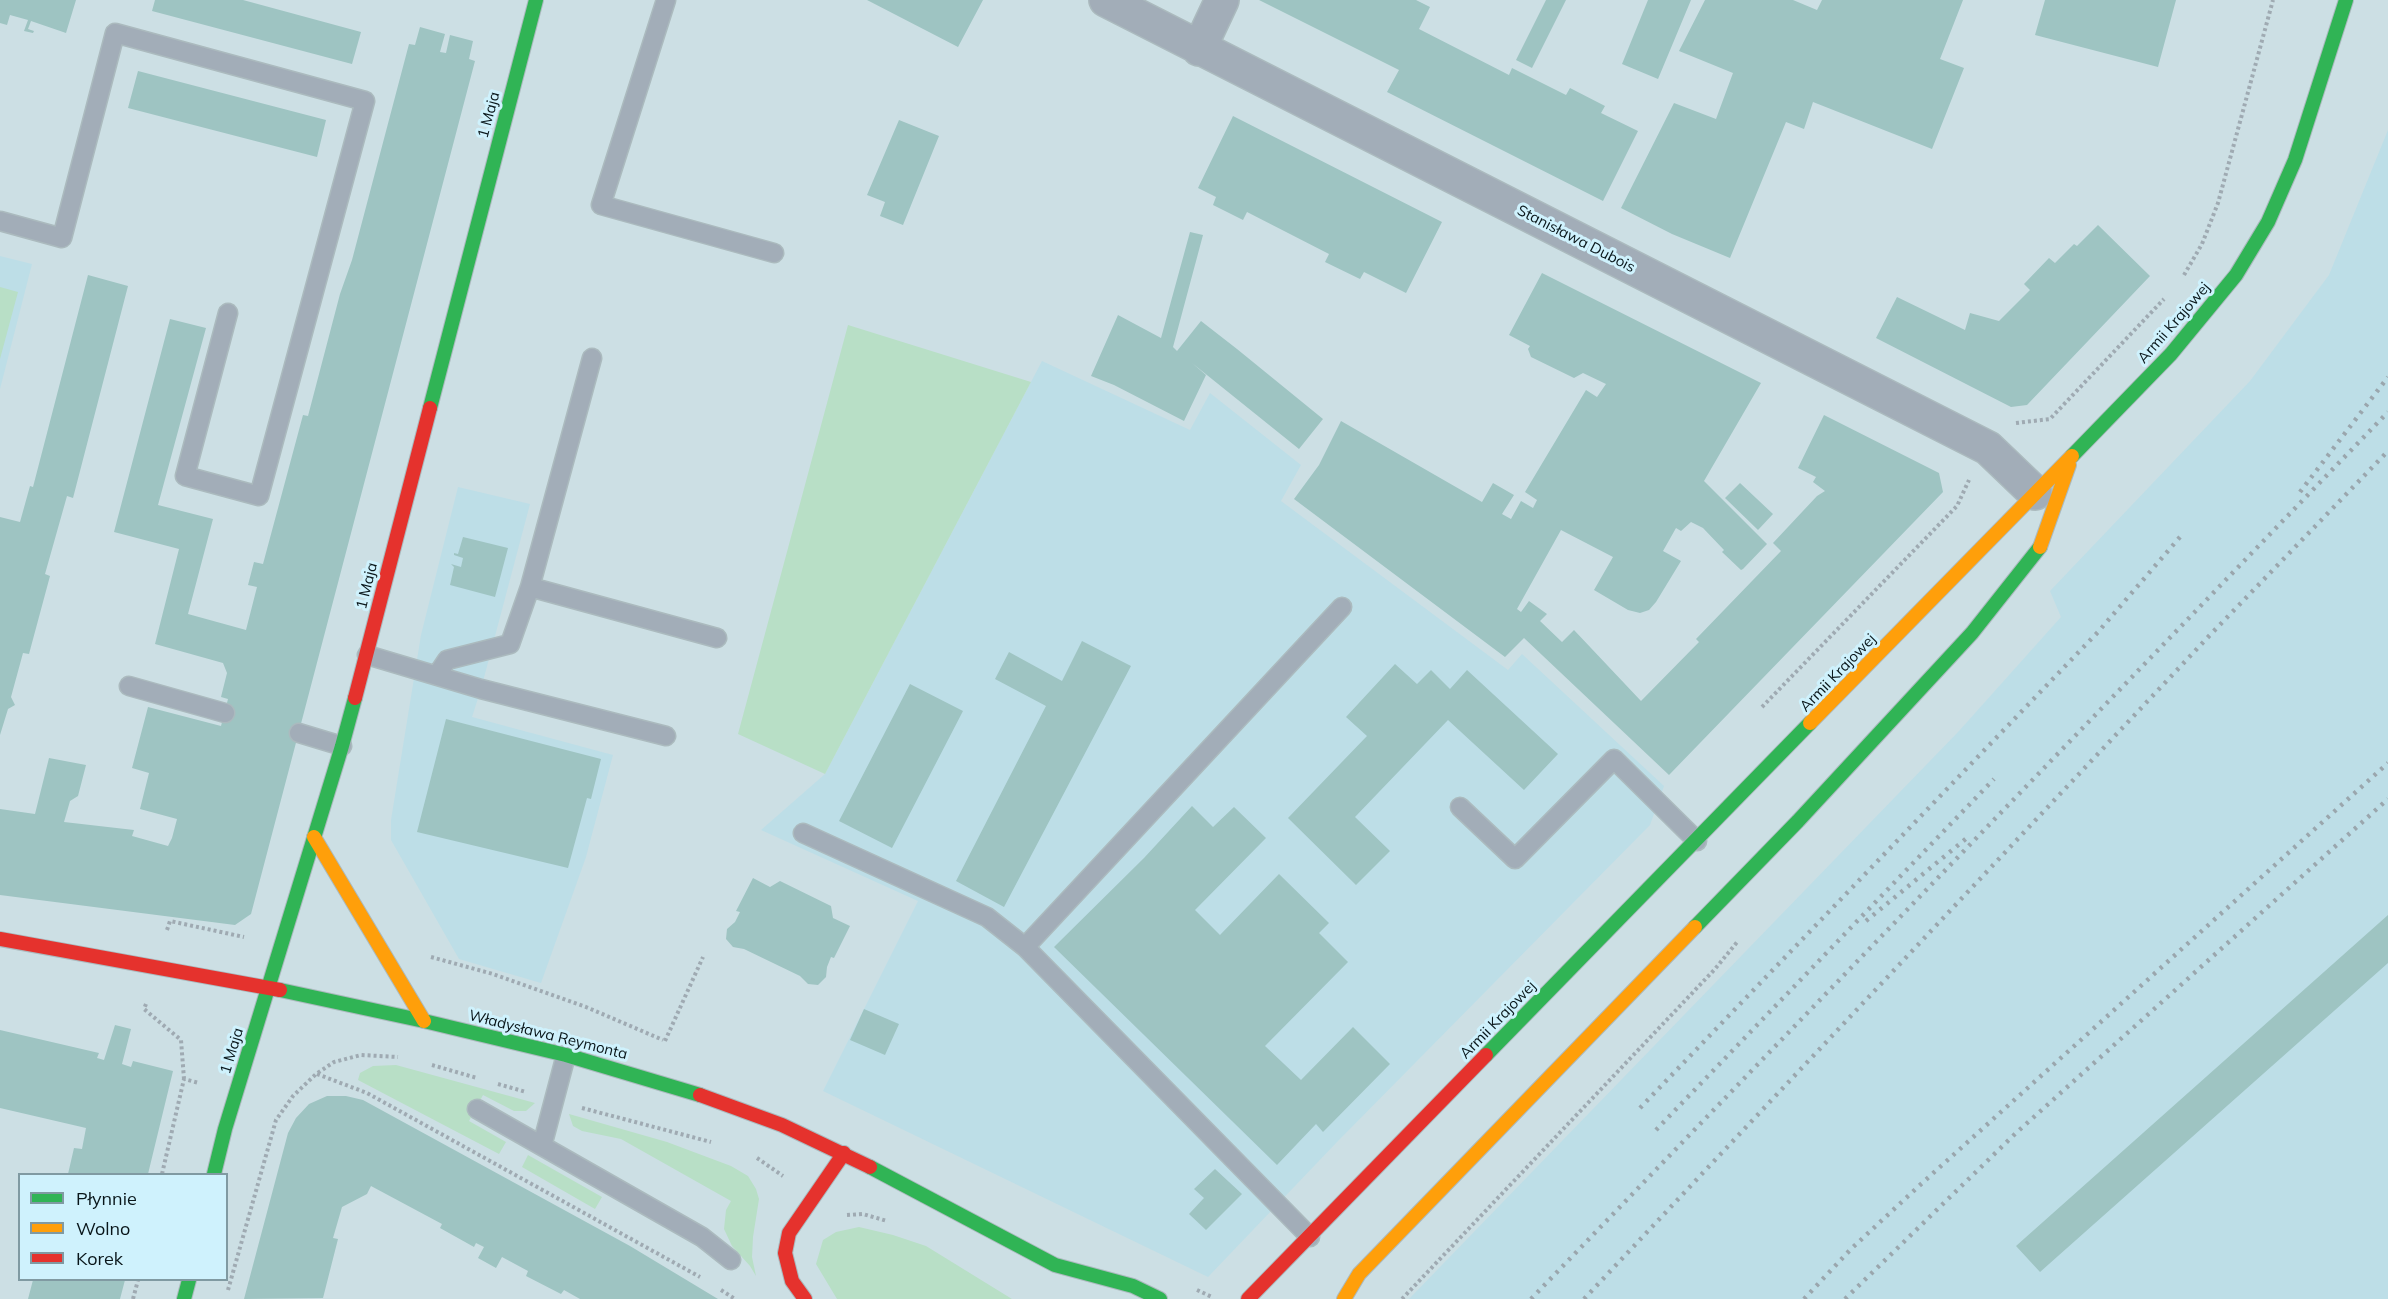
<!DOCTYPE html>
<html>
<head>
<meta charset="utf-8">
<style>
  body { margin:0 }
  #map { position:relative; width:2388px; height:1299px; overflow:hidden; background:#ccdfe4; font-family:Mulish,sans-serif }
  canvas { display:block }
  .legend { position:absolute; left:18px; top:1173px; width:210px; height:108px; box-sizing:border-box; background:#cff2fd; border:2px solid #809aa2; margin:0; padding:8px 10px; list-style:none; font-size:18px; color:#09161a }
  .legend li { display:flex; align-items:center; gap:12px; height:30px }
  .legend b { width:30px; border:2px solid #809aa2 }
</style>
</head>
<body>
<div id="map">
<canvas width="2388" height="1299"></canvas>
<ul class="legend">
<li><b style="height:8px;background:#30b455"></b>Płynnie</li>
<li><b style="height:8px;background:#ff9f0a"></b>Wolno</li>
<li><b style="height:8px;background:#e5322d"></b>Korek</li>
</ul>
</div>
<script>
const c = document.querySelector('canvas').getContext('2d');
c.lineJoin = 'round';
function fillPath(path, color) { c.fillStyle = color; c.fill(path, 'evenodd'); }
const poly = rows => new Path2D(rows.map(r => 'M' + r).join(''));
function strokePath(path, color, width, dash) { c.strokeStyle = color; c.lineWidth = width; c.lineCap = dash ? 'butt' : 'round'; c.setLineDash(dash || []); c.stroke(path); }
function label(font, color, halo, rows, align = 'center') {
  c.font = font + ' Mulish,sans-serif'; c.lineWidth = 6; c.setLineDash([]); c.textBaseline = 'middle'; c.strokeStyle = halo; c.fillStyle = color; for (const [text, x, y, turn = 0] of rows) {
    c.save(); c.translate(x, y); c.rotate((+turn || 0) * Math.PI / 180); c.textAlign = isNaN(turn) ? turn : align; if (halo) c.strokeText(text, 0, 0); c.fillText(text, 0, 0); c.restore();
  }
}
const built = poly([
  [2388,130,2388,1299,1409,1299,1959,731,2061,617,2050,591,2250,381,2329,275],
  [0,256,32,264,0,389],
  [1042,361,1190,430,1210,393,1301,465,1281,501,1508,670,1522,654,1664,786,1650,825,1337,1142,1208,1277,823,1091,918,901,761,830,825,774],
  [458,487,530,504,481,689,472,717,613,755,586,857,541,983,459,959,391,840,391,820,421,635]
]);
const green = poly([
  [0,287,18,292,0,359],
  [848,325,1031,382,825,774,738,734],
  [396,1065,535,1103,526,1111,514,1111,483,1095,469,1121,506,1142,499,1154,358,1080,360,1073,373,1066],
  [569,1114,667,1142,731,1166,748,1176,756,1189,759,1199,753,1237,752,1257,756,1276,750,1266,732,1246,724,1229,726,1210,731,1201,621,1139,582,1131,573,1126],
  [528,1155,602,1197,595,1209,522,1167],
  [859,1227,893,1235,926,1246,1012,1299,837,1299,816,1264,823,1240,836,1232]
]);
const building = poly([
  [0,0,76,0,66,33,31,21,28,29,34,31,33,33,24,31,28,20,10,15,7,25,0,23],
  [155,0,243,0,361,32,352,64,152,11],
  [867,0,983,0,958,47],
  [1259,0,1416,0,1430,7,1419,29,1509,75,1512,68,1566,95,1570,88,1605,106,1601,113,1638,131,1603,201,1387,92,1399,70],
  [1546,0,1566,0,1532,68,1516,60],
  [1648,0,1691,0,1658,79,1622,64],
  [1705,0,1793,0,1817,10,1822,0,1963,0,1940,59,1964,68,1932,149,1813,102,1804,129,1786,122,1730,258,1672,234,1621,208,1674,103,1716,119,1733,73,1679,51],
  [2045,0,2176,0,2158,67,2035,35],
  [420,27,445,34,440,52,446,53,450,35,473,41,469,59,475,61,251,914,235,925,0,895,0,809,35,814,49,758,86,765,78,796,70,801,64,822,134,830,132,836,168,846,172,838,177,819,140,809,149,773,132,768,148,707,221,726,228,699,221,697,227,673,223,663,155,644,179,549,114,532,170,319,206,328,158,505,213,519,188,614,246,630,257,587,248,585,254,562,263,564,303,415,308,416,340,294,352,260,409,44,415,45],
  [138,71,326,120,317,157,128,108],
  [1233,116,1442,222,1406,293,1364,272,1360,279,1325,262,1329,254,1247,212,1243,220,1213,205,1216,197,1198,188],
  [899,120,939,136,903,225,880,216,885,202,867,195],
  [2098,225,2150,276,2027,405,2011,407,1876,338,1897,297,1965,330,1970,313,1999,321,2030,290,2024,284,2049,258,2055,263,2074,244,2077,246],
  [1190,232,1203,235,1173,347,1177,351,1201,321,1237,349,1323,419,1299,449,1192,363,1206,375,1184,421,1114,385,1091,376,1118,315,1161,338],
  [1542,273,1761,383,1704,481,1767,544,1743,569,1741,570,1722,552,1724,550,1703,528,1691,522,1681,531,1676,528,1663,551,1681,561,1656,602,1649,610,1640,613,1628,610,1594,590,1613,557,1561,530,1517,609,1521,612,1529,601,1547,614,1540,621,1562,642,1574,630,1641,701,1699,642,1696,639,1781,551,1773,543,1817,496,1825,491,1813,482,1816,477,1798,468,1824,415,1939,473,1943,492,1669,775,1524,638,1505,657,1294,499,1319,465,1341,421,1482,502,1493,483,1514,495,1502,514,1511,519,1521,501,1533,508,1537,500,1525,492,1586,390,1597,397,1606,384,1583,373,1574,378,1531,357,1528,349,1530,346,1509,335],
  [88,275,128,286,73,498,67,496,45,574,50,576,29,654,23,653,11,697,15,705,8,709,0,735,0,517,20,522,30,486,33,487],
  [1740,483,1773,514,1758,530,1725,498],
  [463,537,508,548,495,597,450,585,454,567,451,564,461,567,463,558,454,555,454,553,458,554],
  [1082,641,1131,666,1004,907,956,881,1046,706,995,679,1009,652,1062,681],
  [1395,664,1417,684,1431,670,1450,689,1467,670,1558,754,1524,790,1448,720,1355,817,1390,851,1356,885,1288,818,1367,736,1346,717],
  [910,684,963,711,892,848,839,821],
  [446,719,601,759,591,799,587,798,568,868,417,832],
  [1192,806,1213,827,1234,807,1266,838,1195,910,1220,935,1279,874,1329,923,1319,933,1348,962,1265,1046,1301,1080,1353,1027,1390,1064,1323,1132,1316,1124,1277,1165,1054,947,1144,858],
  [753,878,770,887,780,881,831,906,833,918,850,926,834,958,831,957,827,967,826,977,818,985,808,984,800,976,744,949,733,947,726,939,727,929,735,922,740,912,736,911],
  [2388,915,2388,963,2040,1272,2016,1246],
  [864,1009,899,1024,885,1055,850,1040],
  [115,1025,131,1029,122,1064,131,1067,133,1061,173,1071,148,1174,68,1174,74,1148,82,1149,86,1128,0,1108,0,1030,99,1053,97,1058,104,1060],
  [327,1096,346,1096,363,1100,630,1246,718,1299,580,1299,564,1290,561,1294,526,1276,528,1271,502,1257,496,1268,478,1258,484,1247,476,1243,474,1247,440,1228,442,1224,371,1186,367,1194,342,1207,333,1238,338,1239,323,1298,244,1299,288,1133,296,1118,309,1104],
  [1215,1169,1242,1194,1206,1230,1189,1214,1204,1198,1194,1189],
  [33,1280,125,1280,120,1299,28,1299]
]);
const path = poly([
  [2184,275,2202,244,2218,203,2273,0],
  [2016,423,2050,419,2164,299],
  [1762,707,1957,506,1969,480],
  [167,930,170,921,244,937],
  [431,957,493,974,586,1007,663,1040],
  [146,1004,144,1009,181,1040,184,1079],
  [665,1041,703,957],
  [432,1065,477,1078],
  [317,1074,367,1093,700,1277],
  [498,1084,526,1092],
  [582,1108,711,1142],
  [757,1158,783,1176],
  [162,1174,184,1079,199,1083],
  [847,1215,863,1214,887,1221],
  [228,1290,276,1120,293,1096,316,1074,334,1062,361,1055,398,1057],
  [721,1290,735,1299],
  [1197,1290,1212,1297],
  [133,1299,138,1280],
  [1402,1299,1715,969,1738,941]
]);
const lane = poly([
  [666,0,601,205,774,253],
  [0,221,62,238,115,33,365,101,259,496,185,476,228,313],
  [530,587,717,638],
  [367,655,481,689,666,736],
  [437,675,447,660,510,644,530,587,592,358],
  [129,686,225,713],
  [299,733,342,746],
  [1460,807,1515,859,1614,759,1697,841],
  [803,833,987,917,1025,947],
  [477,1109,702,1237,731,1260],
  [542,1146,566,1055],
  [1310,1237,1025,947,1342,607]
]);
const street = poly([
  [1106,0,1988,448,2035,493],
  [1199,49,1222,0]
]);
const fast = poly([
  [430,408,536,0],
  [2072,456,2171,354,2236,275,2268,222,2295,160,2346,0],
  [1695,927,1798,821,1972,633,2040,547],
  [280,990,424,1021,566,1055,700,1095],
  [1486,1055,1810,723],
  [870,1167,1055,1265,1133,1286,1160,1299],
  [214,1174,225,1129,342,746,355,698],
  [184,1299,189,1280]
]);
const slow = poly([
  [2040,547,2069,465],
  [1810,723,2072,456],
  [314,837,424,1021],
  [1344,1299,1359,1274,1695,927]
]);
const jam = poly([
  [355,698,430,408],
  [0,939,280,990],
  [700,1095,782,1125,870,1167],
  [805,1299,792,1281,785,1253,789,1233,844,1153],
  [1248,1299,1486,1055]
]);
const rail = poly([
  [2300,492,2388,377],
  [1866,921,1968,837],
  [1640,1108,2098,632,2180,537],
  [1656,1130,1994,779],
  [1531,1299,2388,412],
  [1584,1299,2210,635,2388,451],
  [1804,1299,1851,1249,1920,1185,2388,763],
  [1845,1299,2016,1133,2388,799]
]);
const streetNames = [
  ["1 Maja",489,115,-75],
  ["Stanisława Dubois",1576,239,27],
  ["Armii Krajowej",2174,323,-49],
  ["1 Maja",367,586,-76],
  ["Armii Krajowej",1838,673,-46],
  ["Armii Krajowej",1498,1020,-46],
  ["Władysława Reymonta",548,1035,14],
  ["1 Maja",232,1051,-73]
];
fillPath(built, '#bddee7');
fillPath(green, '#b8dfc6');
fillPath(building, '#9ec4c2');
strokePath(lane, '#abbabe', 21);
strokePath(street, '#abbabe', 36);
strokePath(fast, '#abbabe', 16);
strokePath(slow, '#abbabe', 16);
strokePath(jam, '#abbabe', 16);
strokePath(path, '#9faab2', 4, [3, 3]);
strokePath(lane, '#a2adb8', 18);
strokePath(street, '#a2adb8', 33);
strokePath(fast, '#30b455', 14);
strokePath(slow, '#ff9f0a', 14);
strokePath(jam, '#e5322d', 14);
strokePath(rail, '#9aa6ad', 4.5, [3, 6]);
label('15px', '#09161a', '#cff2fd', streetNames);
</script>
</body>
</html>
